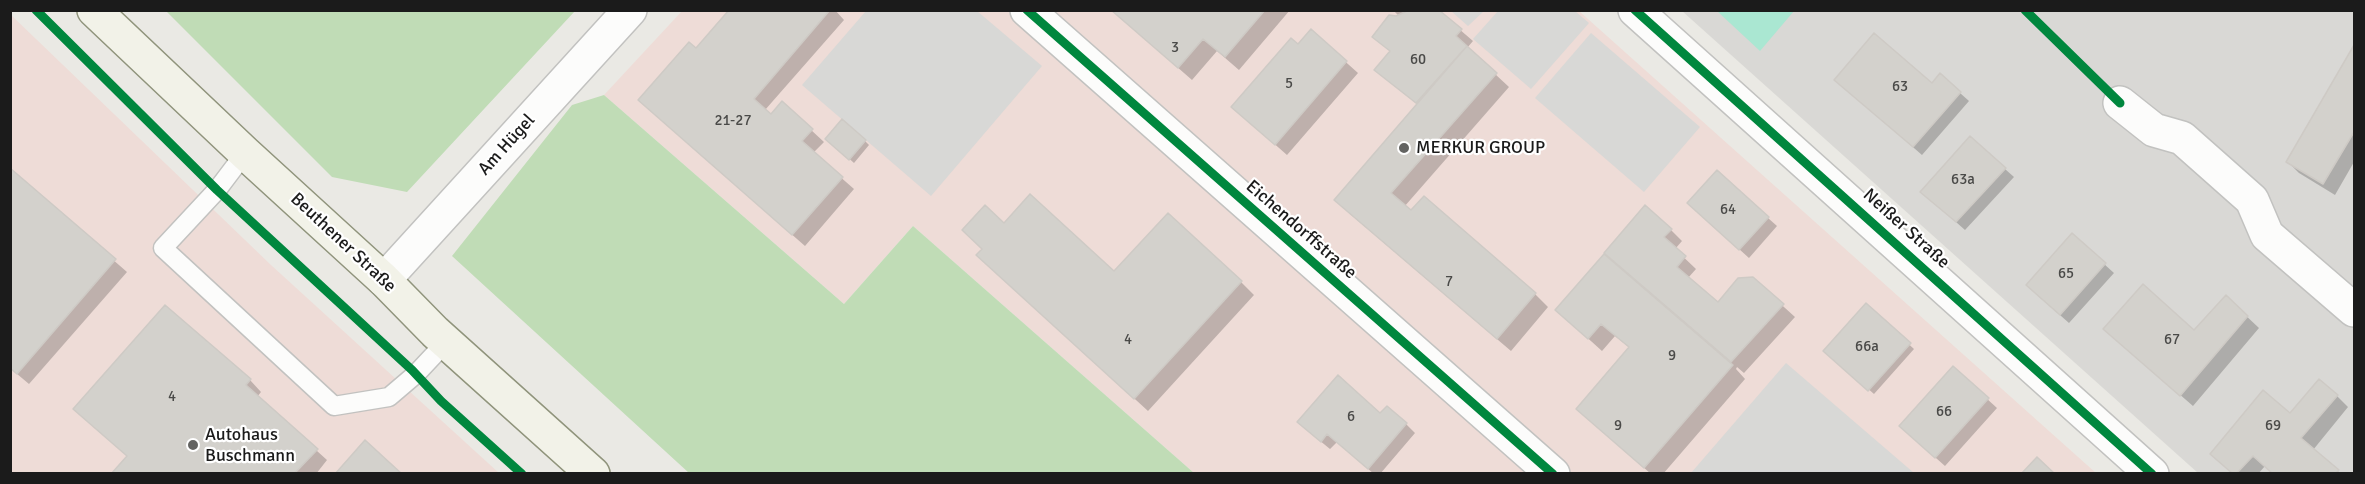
<!DOCTYPE html>
<html>
<head>
<meta charset="utf-8">
<style>
  body { margin:0 }
  #map { position:relative; width:2365px; height:484px; overflow:hidden; background:#eae9e4; font-family:Signika,sans-serif }
  canvas { display:block }
  .frame { position:absolute; inset:0; border:12px solid #1b1b1b; pointer-events:none }
</style>
</head>
<body>
<div id="map">
<canvas width="2365" height="484"></canvas>
<div class="frame"></div>
</div>
<script>
const c = document.querySelector('canvas').getContext('2d');
c.lineJoin = 'round';
function fillPath(path, color) { c.fillStyle = color; c.fill(path, 'evenodd'); }
const poly = rows => new Path2D(rows.map(r => 'M' + r).join(''));
function strokePath(path, color, width, dash) { c.strokeStyle = color; c.lineWidth = width; c.lineCap = dash ? 'butt' : 'round'; c.setLineDash(dash || []); c.stroke(path); }
function label(font, color, halo, rows, align = 'center') {
  c.font = font + ' Signika,sans-serif'; c.lineWidth = 4.5; c.setLineDash([]); c.textBaseline = 'middle'; c.strokeStyle = halo; c.fillStyle = color; for (const [text, x, y, turn = 0] of rows) {
    c.save(); c.translate(x, y); c.rotate((+turn || 0) * Math.PI / 180); c.textAlign = isNaN(turn) ? turn : align; if (halo) c.strokeText(text, 0, 0); c.fillText(text, 0, 0); c.restore();
  }
}
const residential = poly([
  [1682,11,2354,11,2354,473,2198,473]
]);
const commercial = poly([
  [682,11,1579,11,2096,473,1194,473,913,226,844,304,604,95],
  [10,14,271,265,499,473,11,473]
]);
const forest = poly([
  [166,11,575,11,407,192,332,177],
  [604,95,844,304,913,226,1194,473,689,473,452,256,572,105]
]);
const pitch = poly([
  [1717,11,1794,11,1760,51]
]);
const parking = poly([
  [866,11,977,11,1042,66,931,196,802,85],
  [1451,11,1484,11,1468,26],
  [1498,11,1575,11,1589,23,1531,89,1473,39],
  [1591,33,1700,127,1644,192,1535,98],
  [1786,363,1914,473,1691,473]
]);
const shadow = poly([
  [731,10,835,10,844,20,765,110,771,116,782,103,824,142,813,153,854,189,805,246,651,111,697,50],
  [1112,10,1290,10,1239,70,1217,51,1192,80],
  [1393,10,1437,10,1473,41,1467,48,1509,87,1404,207,1535,294,1548,307,1511,351,1349,213,1418,105,1376,70,1391,52,1374,36,1399,16],
  [1311,31,1358,73,1287,155,1245,118],
  [2354,48,2354,162,2335,195,2299,173,2288,162],
  [1845,88,1960,93,1969,101,1922,155],
  [865,141,869,145,854,163,832,143],
  [2005,169,2014,177,1965,230,1931,200],
  [10,170,127,272,29,384,10,368],
  [1698,212,1768,218,1777,226,1749,258],
  [1004,225,1114,274,1241,282,1254,295,1148,411,992,268,984,249],
  [1671,230,1682,241,1675,249,1696,269,1688,278,1718,304,1753,279,1795,317,1744,373,1737,367,1736,369,1745,379,1663,474,1651,474,1578,409,1630,348,1615,336,1602,351,1571,323,1620,266],
  [2072,235,2114,273,2069,323,2036,294],
  [2226,297,2259,328,2193,406,2117,340,2195,332],
  [1866,305,1914,349,1874,394,1825,351],
  [1953,368,1997,408,1945,466,1910,435],
  [250,380,261,392,257,397,327,460,316,474,113,474,129,457],
  [2337,396,2348,407,2313,450,2341,474,2273,474,2265,466,2258,474,2233,474,2290,416],
  [1380,415,1406,424,1415,433,1380,474,1374,474,1337,442,1330,449,1308,431]
]);
const building = poly([
  [729,10,830,10,754,99,771,114,782,101,813,129,802,141,843,177,792,235,638,100,689,42,696,48,729,10],
  [1111,10,1265,10,1225,57,1203,39,1178,68,1111,10],
  [1409,10,1439,10,1462,29,1456,36,1467,46,1416,103,1374,70,1390,51,1372,37,1389,15,1396,16,1409,10],
  [1311,29,1347,61,1275,145,1231,107,1291,38,1298,44,1311,29],
  [1874,33,1932,83,1940,73,1961,92,1913,147,1834,80,1874,33],
  [2354,45,2354,132,2323,184,2286,162,2354,45],
  [1467,46,1497,73,1391,193,1411,210,1424,196,1536,293,1497,339,1334,200,1467,46],
  [842,119,866,140,849,160,825,139,842,119],
  [1970,136,2006,168,1956,222,1920,192,1970,136],
  [10,168,116,259,17,374,10,368,10,168],
  [1717,170,1769,217,1739,250,1687,203,1717,170],
  [1030,194,1114,271,1168,213,1242,281,1134,399,976,255,982,249,962,230,985,205,1004,223,1030,194],
  [1645,205,1672,229,1664,237,1686,256,1677,267,1718,302,1738,278,1753,277,1784,304,1731,362,1604,253,1645,205],
  [2072,233,2106,263,2060,315,2026,285,2072,233],
  [1604,254,1733,365,1644,468,1576,409,1629,347,1601,324,1588,339,1555,310,1604,254],
  [2143,284,2194,330,2226,295,2248,316,2180,396,2103,329,2143,284],
  [1866,303,1911,343,1868,391,1823,351,1866,303],
  [165,305,251,379,246,385,318,449,294,474,111,474,127,456,73,409,165,305],
  [1953,366,1989,398,1935,458,1899,426,1953,366],
  [1338,375,1380,413,1387,406,1407,423,1368,469,1327,434,1321,442,1297,422,1338,375],
  [2319,379,2338,395,2301,438,2339,470,2335,474,2273,474,2253,456,2236,474,2233,474,2210,454,2263,390,2290,413,2319,379],
  [365,440,402,474,335,474,365,440],
  [2037,457,2055,474,2021,474,2037,457]
]);
const lane = poly([
  [245,153,217,190,163,248,334,406,389,397,416,374,446,342]
]);
const street = poly([
  [1027,10,1553,474],
  [1635,10,2152,474],
  [2120,103,2154,130,2182,138,2252,200,2267,235,2354,310],
  [384,280,630,10]
]);
const secondary = poly([
  [94,10,245,153,384,280,435,332,593,474]
]);
const cycleway = poly([
  [36,10,217,190,412,370,441,401,522,474],
  [1027,10,1553,474],
  [1635,10,2152,474],
  [2025,10,2120,103]
]);
const markers = [
  [1404,148,6,"#636361"],
  [193,445,6,"#636361"]
];
const numberNames = [
  ["3",1175,48],
  ["60",1418,60],
  ["5",1289,84],
  ["63",1900,87],
  ["21-27",733,121],
  ["63a",1963,180],
  ["64",1728,210],
  ["65",2066,274],
  ["7",1449,282],
  ["4",1128,340],
  ["67",2172,340],
  ["66a",1867,347],
  ["9",1672,356],
  ["4",172,397],
  ["66",1944,412],
  ["6",1351,417],
  ["9",1618,426],
  ["69",2273,426]
];
const streetNames = [
  ["Am Hügel",507,145,-48],
  ["Neißer Straße",1906,229,42],
  ["Eichendorffstraße",1301,230,41],
  ["Beuthener Straße",343,243,43]
];
const poiNames = [
  ["MERKUR GROUP",1416,148],
  ["Autohaus",205,435],
  ["Buschmann",205,456]
];
fillPath(residential, '#d9d8d5');
fillPath(commercial, '#eedcd7');
fillPath(forest, '#c0dcb6');
fillPath(pitch, '#aae7d2');
fillPath(parking, '#d8d8d6');
fillPath(shadow, '#0003');
fillPath(building, '#d3d1cc');
strokePath(building, '#cecac5', 1.5);
strokePath(lane, '#c2c2c0', 21);
strokePath(street, '#c2c2c0', 36);
strokePath(secondary, '#90947c', 36);
strokePath(lane, '#fcfcfb', 18);
strokePath(street, '#fcfcfb', 33);
strokePath(secondary, '#f2f2e8', 33);
strokePath(cycleway, '#00873e', 9);
for (const [x, y, r, color] of markers) { const dot = new Path2D(); dot.arc(x, y, r, 0, 2 * Math.PI); c.fillStyle = color; c.fill(dot); strokePath(dot, '#fff', 2); }
label('15px', '#4a4a48', null, numberNames);
label('18px', '#1b1b1b', '#fff', streetNames);
label('18px', '#1b1b1b', '#fff', poiNames, 'left');
</script>
</body>
</html>
